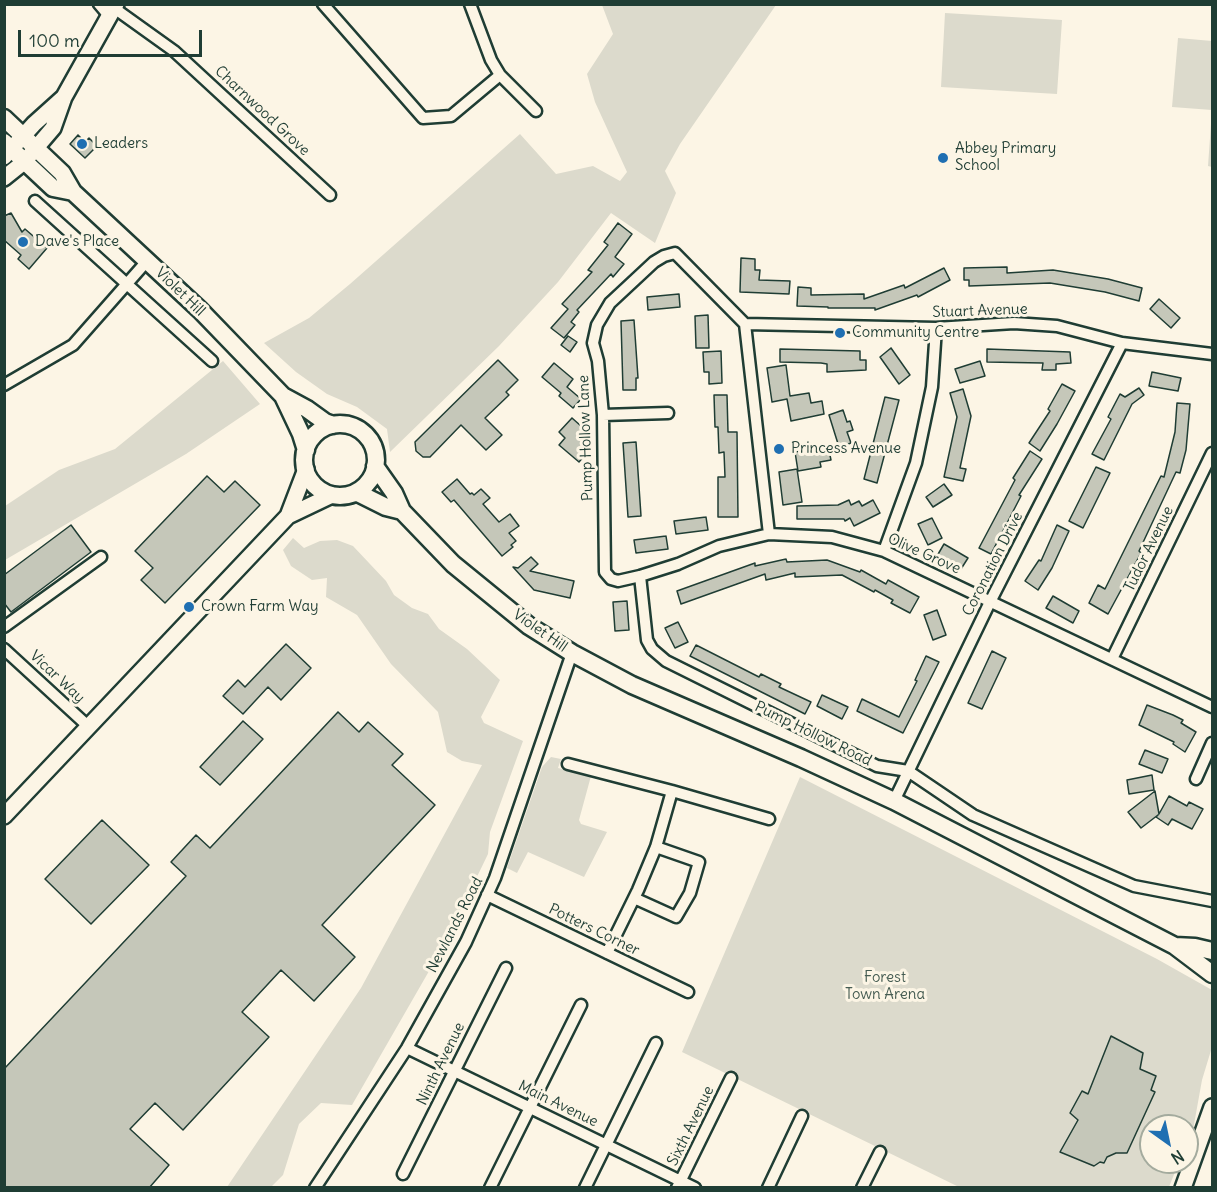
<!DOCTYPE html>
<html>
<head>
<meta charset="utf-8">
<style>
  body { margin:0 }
  #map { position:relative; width:1217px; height:1192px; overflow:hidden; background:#fcf5e5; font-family:Delius,sans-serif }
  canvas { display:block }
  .frame { position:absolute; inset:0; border:6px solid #1f3d34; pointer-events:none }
  .north { position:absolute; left:1139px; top:1114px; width:60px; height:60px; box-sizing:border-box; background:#fcf5e5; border:2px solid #a4ab9e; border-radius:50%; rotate:147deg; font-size:16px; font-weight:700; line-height:24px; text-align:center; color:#1f3d34 }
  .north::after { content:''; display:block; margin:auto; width:21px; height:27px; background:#1f6fb2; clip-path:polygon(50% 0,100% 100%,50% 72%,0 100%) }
  .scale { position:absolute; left:18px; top:30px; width:184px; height:27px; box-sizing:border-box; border:3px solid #1f3d34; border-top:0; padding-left:8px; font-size:18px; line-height:21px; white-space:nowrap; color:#1f3d34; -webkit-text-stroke:4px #fcf5e5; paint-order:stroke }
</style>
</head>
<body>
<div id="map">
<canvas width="1217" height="1192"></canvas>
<div class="frame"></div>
<div class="north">N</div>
<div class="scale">100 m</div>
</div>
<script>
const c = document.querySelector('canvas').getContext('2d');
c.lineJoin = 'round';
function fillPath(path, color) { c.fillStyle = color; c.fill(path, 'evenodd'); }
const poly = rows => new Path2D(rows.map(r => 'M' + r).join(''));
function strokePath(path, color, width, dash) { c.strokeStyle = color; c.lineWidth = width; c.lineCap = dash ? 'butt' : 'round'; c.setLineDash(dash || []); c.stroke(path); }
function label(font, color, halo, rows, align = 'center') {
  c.font = font + ' Delius,sans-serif'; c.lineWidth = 6; c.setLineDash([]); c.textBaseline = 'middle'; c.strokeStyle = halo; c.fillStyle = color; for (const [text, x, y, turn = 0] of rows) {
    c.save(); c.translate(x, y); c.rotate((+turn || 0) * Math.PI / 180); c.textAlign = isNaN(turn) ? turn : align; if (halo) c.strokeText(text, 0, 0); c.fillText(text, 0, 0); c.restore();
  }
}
const green = poly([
  [602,5,776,5,680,144,665,171,676,193,655,243,611,213,558,282,499,346,390,452,387,429,357,407,327,394,296,372,264,343,309,318,350,284,520,134,556,174,593,166,620,181,627,172,595,102,587,74,613,34],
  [945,13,1062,20,1057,94,941,87],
  [1178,38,1212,41,1212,167,1208,166,1212,110,1172,107],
  [223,361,260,404,186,454,5,560,5,506,59,470,115,449],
  [293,538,304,548,320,541,337,540,353,546,386,581,394,595,412,608,428,614,439,629,467,649,500,680,481,717,484,723,523,741,490,832,488,854,444,945,352,1105,321,1103,299,1124,283,1175,271,1187,227,1187,361,988,482,765,462,761,447,752,438,712,391,664,357,615,326,597,327,578,312,580,291,566,283,550],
  [551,757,561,759,558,768,591,776,579,820,581,824,607,832,584,877,528,852,517,873,507,868,542,767],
  [800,777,1157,959,1212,990,1212,1047,1202,1080,1193,1130,1187,1144,1187,1126,1151,1126,1151,1162,1179,1162,1169,1187,959,1187,682,1052]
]);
const building = poly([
  [78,135,85,142,89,138,97,146,85,158,70,144,78,135],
  [11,213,22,232,25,229,47,248,29,269,18,259,21,255,4,240,4,216,11,213],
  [618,223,632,234,615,257,624,264,613,277,611,274,577,310,579,312,571,322,575,325,564,338,551,328,568,309,562,304,592,272,588,270,608,245,604,242,618,223],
  [741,258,755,259,755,270,760,270,759,280,790,281,789,294,740,292,741,258],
  [1007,267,1007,273,1053,270,1108,279,1142,288,1139,301,1105,292,1050,283,969,286,969,280,964,280,964,268,1007,267],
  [944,268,950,280,918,297,917,295,875,310,875,308,828,308,828,307,797,306,798,287,811,288,811,295,864,294,864,299,904,285,905,288,944,268],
  [679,294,680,307,648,310,647,297,679,294],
  [1159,299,1180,318,1171,328,1150,309,1159,299],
  [708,315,709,348,696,348,695,316,708,315],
  [634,320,638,378,636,378,636,390,623,390,621,321,634,320],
  [568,336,577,342,570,352,561,345,568,336],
  [891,348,910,375,899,384,880,357,891,348],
  [780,349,860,351,860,360,866,360,866,370,827,372,827,364,821,363,780,362,780,349],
  [987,349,1070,352,1071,363,1056,364,1056,370,1042,370,1043,363,987,362,987,349],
  [721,351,722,383,709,384,709,372,704,372,703,352,721,351],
  [498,360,518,380,506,392,509,395,485,418,502,435,486,450,461,425,430,457,423,457,416,451,415,442,498,360],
  [980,361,985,376,960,383,955,369,980,361],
  [554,363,573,379,567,387,581,399,573,408,559,396,561,393,542,377,554,363],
  [786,365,790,396,809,393,811,403,822,401,824,414,791,421,787,399,772,402,767,368,786,365],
  [1152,372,1181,378,1178,391,1149,386,1152,372],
  [1062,384,1075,391,1057,424,1040,451,1029,443,1050,411,1048,409,1062,384],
  [1139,388,1144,395,1132,404,1104,460,1092,454,1111,419,1108,417,1120,394,1125,397,1139,388],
  [963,389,971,416,960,468,966,469,963,481,944,477,957,417,950,393,963,389],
  [714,395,727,395,728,432,737,432,738,517,718,517,718,477,725,477,724,452,719,453,718,427,715,427,714,395],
  [885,397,899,400,877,483,864,479,885,397],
  [1177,403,1190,404,1186,450,1180,473,1176,472,1139,551,1141,553,1108,614,1089,603,1098,585,1105,589,1161,476,1164,477,1175,432,1177,403],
  [843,410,847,422,850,421,853,430,847,432,851,443,839,447,829,415,843,410],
  [572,418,590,434,582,442,590,449,579,462,559,445,565,438,559,432,572,418],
  [636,442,641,516,628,517,623,443,636,442],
  [828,446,831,460,820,462,821,467,798,471,795,452,828,446],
  [1030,451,1042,459,1019,495,1021,496,991,554,979,548,1015,480,1013,478,1030,451],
  [1096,467,1110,473,1083,528,1069,521,1096,467],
  [797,469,802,502,783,505,779,472,797,469],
  [207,476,224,492,235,481,260,505,165,603,141,580,153,568,135,551,207,476],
  [457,479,470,494,472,493,474,495,481,489,490,498,483,504,499,522,510,514,519,526,509,533,516,541,511,545,513,547,502,556,454,500,451,502,442,492,457,479],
  [944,484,952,495,933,507,926,497,944,484],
  [849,500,851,505,859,501,862,506,873,500,880,513,854,526,850,518,845,521,844,519,797,519,797,506,838,505,849,500],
  [706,517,708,530,676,534,674,521,706,517],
  [932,518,942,538,928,545,918,524,932,518],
  [71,525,91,552,11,612,4,603,4,575,71,525],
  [1057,525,1069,531,1052,568,1038,590,1025,581,1039,560,1041,561,1057,525],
  [666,536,668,549,636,553,634,540,666,536],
  [944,544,968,558,961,569,937,556,944,544],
  [531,557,538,564,530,571,574,581,570,598,534,590,513,567,518,568,531,557],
  [786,559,787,562,827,560,860,572,861,570,886,584,888,580,919,597,910,613,891,603,893,600,875,590,874,592,842,575,795,577,795,573,766,580,765,574,681,604,677,591,755,563,755,566,786,559],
  [1053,596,1079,611,1073,623,1046,608,1053,596],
  [627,601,629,630,615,631,613,602,627,601],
  [937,610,946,635,933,640,924,615,937,610],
  [678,622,688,642,675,648,665,628,678,622],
  [286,644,311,668,281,700,268,687,243,714,223,696,238,680,245,687,286,644],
  [696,645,759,677,761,674,781,684,779,687,811,702,805,714,690,656,696,645],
  [992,651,1006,658,982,709,968,703,992,651],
  [926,656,939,662,903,733,857,711,862,699,899,717,917,681,915,680,926,656],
  [822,695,848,707,842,719,817,706,822,695],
  [1147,705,1173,715,1183,720,1181,723,1196,732,1185,752,1173,744,1174,742,1139,725,1147,705],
  [338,712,359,732,368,722,403,754,392,765,435,805,322,925,355,957,314,1001,281,970,242,1012,269,1037,183,1130,155,1103,130,1129,169,1165,149,1188,4,1188,4,1069,186,876,171,862,196,835,210,848,338,712],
  [243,721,263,739,220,785,200,767,243,721],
  [1145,750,1168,759,1162,773,1139,764,1145,750],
  [1152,775,1154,790,1129,794,1127,780,1152,775],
  [1155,791,1159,814,1169,796,1187,806,1189,802,1203,809,1192,829,1172,819,1168,825,1156,817,1158,815,1141,828,1128,812,1155,791],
  [102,820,149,865,91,924,45,879,102,820],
  [1111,1036,1143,1053,1140,1069,1156,1076,1151,1090,1155,1092,1127,1153,1116,1153,1107,1157,1104,1163,1100,1162,1094,1166,1060,1152,1078,1120,1070,1113,1082,1091,1088,1094,1111,1036]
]);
const street = poly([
  [99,4,110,17],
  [323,4,423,118,451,116,500,75],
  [470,4,491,60,500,75,536,111],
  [114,8,174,51,330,195],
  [35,201,212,361],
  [745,324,936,328,1014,323,1057,326,1122,343,1212,354],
  [4,385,73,345,147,261],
  [603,415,668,413],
  [769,534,745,324,675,253,664,256,654,262,610,303,597,325,593,343,598,361,603,415,605,572,611,579,618,581,640,576,678,564,719,546,769,534,832,537,884,551,1212,707],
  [884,551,916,463,932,387,936,328],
  [640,576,647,640,652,649,666,661,877,766,908,771,973,815,1134,886,1212,901],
  [4,627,101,557],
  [4,649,89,727],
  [1112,659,1212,453],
  [568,764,672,791,769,819],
  [1196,779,1212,743],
  [894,801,990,602,1122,343],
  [487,895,688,992],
  [634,898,676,917,690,893,699,862,656,847],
  [607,953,638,890,656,847,672,791],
  [407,1048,695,1188],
  [403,1174,506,968],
  [315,1188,407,1048,466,942,495,878,572,653],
  [490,1188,581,1005],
  [585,1188,656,1043],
  [677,1188,731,1078],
  [768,1188,802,1116],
  [862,1188,880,1152]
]);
const secondary = poly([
  [4,157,34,124,64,97],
  [4,178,24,162,53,128,64,97,116,4],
  [288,516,332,495],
  [4,816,288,516,306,469],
  [1183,1188,1212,1107]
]);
const primary = poly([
  [4,118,62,173,73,192,200,310,283,396,307,409,325,422,333,425],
  [4,142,53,188,73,192],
  [283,396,301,434,306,450],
  '304 460a36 36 0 1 1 72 0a36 36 0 1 1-72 0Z',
  [375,466,394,493,402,511,453,564,529,626,572,653,632,685,801,758,894,801,1175,946,1212,974],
  [356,492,386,507,402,511],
  [1175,946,1195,947,1212,951]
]);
const markers = [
  [82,144,6,"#1f6fb2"],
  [943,158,6,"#1f6fb2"],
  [23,242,6,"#1f6fb2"],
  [840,333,6,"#1f6fb2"],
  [779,449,6,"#1f6fb2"],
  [189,607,6,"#1f6fb2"]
];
const streetNames = [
  ["Charnwood Grove",262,111,43],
  ["Violet Hill",180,292,44],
  ["Stuart Avenue",980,311,-2],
  ["Pump Hollow Lane",586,438,-92],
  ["Tudor Avenue",1149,549,-64],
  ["Olive Grove",924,554,24],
  ["Coronation Drive",993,564,-63],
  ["Violet Hill",540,631,35],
  ["Vicar Way",57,677,43],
  ["Pump Hollow Road",813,734,26],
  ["Newlands Road",455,925,-63],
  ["Potters Corner",594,930,26],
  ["Ninth Avenue",441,1064,-64],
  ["Main Avenue",558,1104,26],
  ["Sixth Avenue",691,1126,-64]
];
const poiNames = [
  ["Leaders",94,144],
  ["Abbey Primary",955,149],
  ["School",955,166],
  ["Dave's Place",35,242],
  ["Community Centre",852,333],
  ["Princess Avenue",791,449],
  ["Crown Farm Way",201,607]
];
const parkNames = [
  ["Forest",885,978],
  ["Town Arena",885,995]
];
fillPath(green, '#dcdacc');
fillPath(building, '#c5c7b9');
strokePath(building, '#1f3d34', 1.5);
strokePath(street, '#1f3d34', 15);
strokePath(secondary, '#1f3d34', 20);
strokePath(primary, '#1f3d34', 21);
strokePath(street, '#fcf5e5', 10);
strokePath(secondary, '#fcf5e5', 15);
strokePath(primary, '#fcf5e5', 16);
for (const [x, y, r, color] of markers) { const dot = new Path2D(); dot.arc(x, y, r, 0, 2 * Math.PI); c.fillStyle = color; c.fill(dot); strokePath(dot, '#fcf5e5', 2); }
label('15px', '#1f3d34', '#fcf5e5', streetNames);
label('15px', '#1f3d34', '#fcf5e5', poiNames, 'left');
label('15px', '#455c52', '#fcf5e5', parkNames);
</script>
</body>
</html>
